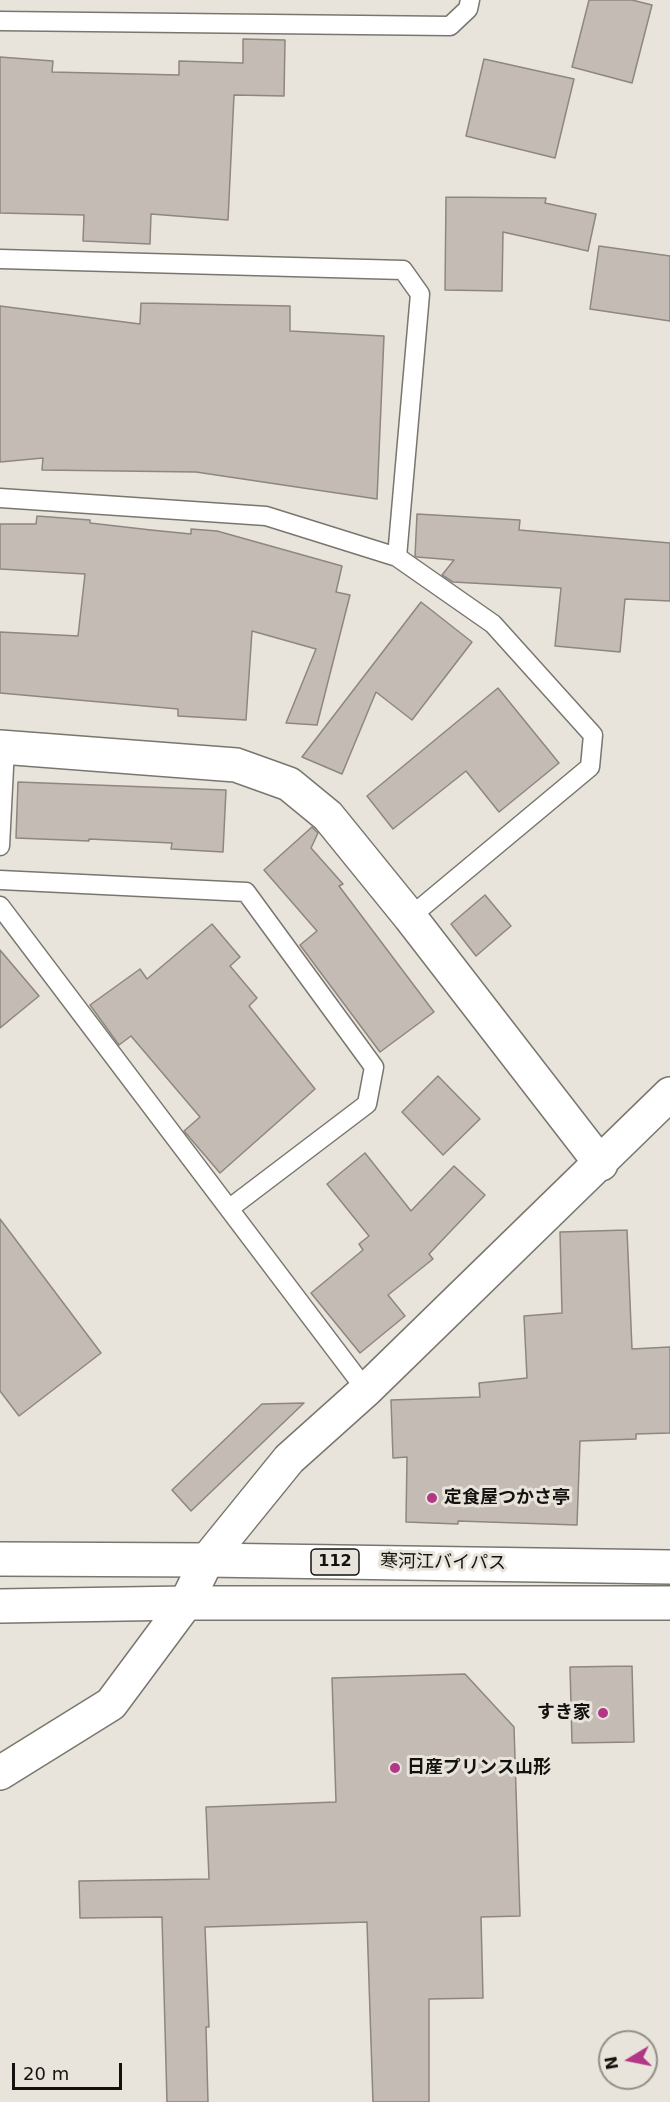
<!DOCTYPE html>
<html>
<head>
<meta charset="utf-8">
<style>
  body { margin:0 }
  #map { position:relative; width:670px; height:2102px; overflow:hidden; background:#e8e4db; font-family:"DejaVu Sans",sans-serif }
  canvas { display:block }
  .north { position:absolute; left:598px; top:2030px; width:60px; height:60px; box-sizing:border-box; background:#e8e4db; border:2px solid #939089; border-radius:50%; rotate:260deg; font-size:16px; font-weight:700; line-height:24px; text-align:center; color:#13120f }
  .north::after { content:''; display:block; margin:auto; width:21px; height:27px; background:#b33787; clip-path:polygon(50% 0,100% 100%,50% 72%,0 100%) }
  .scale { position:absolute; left:12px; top:2063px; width:110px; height:27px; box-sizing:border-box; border:3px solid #13120f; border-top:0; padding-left:8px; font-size:18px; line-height:21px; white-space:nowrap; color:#13120f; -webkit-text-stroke:4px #e8e4db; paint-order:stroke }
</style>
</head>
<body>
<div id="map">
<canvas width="670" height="2102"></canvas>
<div class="north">N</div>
<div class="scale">20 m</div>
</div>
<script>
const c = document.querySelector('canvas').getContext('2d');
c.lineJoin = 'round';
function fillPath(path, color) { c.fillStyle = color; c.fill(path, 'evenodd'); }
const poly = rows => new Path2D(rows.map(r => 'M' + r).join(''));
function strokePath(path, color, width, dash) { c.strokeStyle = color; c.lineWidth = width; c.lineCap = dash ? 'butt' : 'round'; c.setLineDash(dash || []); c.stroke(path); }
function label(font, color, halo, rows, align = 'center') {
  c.font = font + ' "DejaVu Sans","Noto Sans JP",sans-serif'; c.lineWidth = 6; c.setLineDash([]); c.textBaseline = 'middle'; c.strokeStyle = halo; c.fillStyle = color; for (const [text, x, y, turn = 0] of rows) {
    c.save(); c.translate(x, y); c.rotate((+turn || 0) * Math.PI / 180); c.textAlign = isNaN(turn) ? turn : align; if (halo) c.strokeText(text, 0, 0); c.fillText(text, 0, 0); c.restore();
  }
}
const building = poly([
  [589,0,632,0,652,5,632,83,572,67,589,0],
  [243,39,285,40,284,96,234,95,228,220,151,214,150,244,83,241,84,215,0,213,0,57,53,61,52,72,179,75,179,61,243,63,243,39],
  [484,59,574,79,555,158,466,136,484,59],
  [446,197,546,198,545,203,596,214,588,251,503,232,502,291,445,290,446,197],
  [599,246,670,256,670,321,590,309,599,246],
  [141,303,290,306,290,331,384,336,377,499,196,472,42,470,43,458,0,462,0,306,140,324,141,303],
  [417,514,520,520,519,530,670,543,670,601,625,599,620,652,555,646,561,588,453,582,442,575,454,560,417,557,415,556,417,514],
  [37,516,90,520,90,523,151,530,191,534,191,529,217,531,342,566,336,592,350,595,317,725,286,723,316,649,252,631,246,720,178,716,178,709,0,693,0,632,78,636,85,574,0,569,0,524,36,524,37,516],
  [421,602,472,642,412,720,376,692,342,774,302,757,421,602],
  [498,688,559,763,499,812,466,771,393,829,367,796,498,688],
  [18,782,226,790,223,852,171,849,172,843,89,839,89,841,16,838,18,782],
  [312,827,318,833,311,848,343,884,339,886,434,1012,380,1052,300,945,317,931,264,870,312,827],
  [485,895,511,926,476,956,451,924,485,895],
  [212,924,240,957,230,966,257,998,249,1006,315,1089,220,1173,184,1131,200,1117,131,1036,119,1045,90,1005,140,969,147,979,212,924],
  [0,950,39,996,0,1028,0,950],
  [438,1076,480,1119,443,1155,402,1112,438,1076],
  [365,1153,411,1211,454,1166,485,1195,429,1254,433,1259,388,1295,405,1316,360,1353,311,1293,363,1250,359,1244,369,1236,327,1184,365,1153],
  [0,1219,101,1353,19,1416,0,1391,0,1219],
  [627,1230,632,1349,670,1347,670,1433,636,1434,636,1439,580,1441,577,1525,458,1521,458,1524,406,1522,407,1457,393,1458,391,1400,480,1397,479,1383,527,1378,524,1316,562,1313,560,1232,627,1230],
  [304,1403,191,1511,172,1490,262,1404,304,1403],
  [632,1666,634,1742,572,1743,570,1667,632,1666],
  [465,1674,514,1727,520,1916,481,1917,483,1998,429,1999,429,2102,373,2102,367,1922,205,1927,209,2027,206,2027,208,2102,167,2102,162,1917,80,1918,79,1881,209,1879,206,1807,336,1802,332,1678,465,1674]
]);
const service = poly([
  [0,21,450,26,468,9,470,0],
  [0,259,403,270,420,294,397,557],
  [0,498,266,516,397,557,493,624,593,735,590,767,410,917],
  [0,846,5,748],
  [0,880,246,892,374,1067,367,1104,230,1208],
  [0,906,366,1390]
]);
const minor = poly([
  [0,747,236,765,289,784,328,816,410,917,601,1164],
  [0,1773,111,1704,186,1603,207,1560,289,1459,366,1390,670,1094]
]);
const trunk = poly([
  [0,1559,207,1560,670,1567],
  [0,1606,186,1603,670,1603]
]);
const markers = [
  [432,1498,6,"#b33787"],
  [603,1713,6,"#b33787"],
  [395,1768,6,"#b33787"]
];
const shields = [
  [335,1562,48]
];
const shieldNames = [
  ["112",335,1562]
];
const poiNames = [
  ["定食屋つかさ亭",444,1498],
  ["すき家",591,1713,"right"],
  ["日産プリンス山形",407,1768]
];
const streetNames = [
  ["寒河江バイパス",443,1563,1]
];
fillPath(building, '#c4bbb5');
strokePath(building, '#8e8680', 1.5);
strokePath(service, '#79766e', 21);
strokePath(minor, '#79766e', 36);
strokePath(trunk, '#79766e', 36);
strokePath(service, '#fff', 18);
strokePath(minor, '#fff', 33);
strokePath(trunk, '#fff', 33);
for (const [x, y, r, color] of markers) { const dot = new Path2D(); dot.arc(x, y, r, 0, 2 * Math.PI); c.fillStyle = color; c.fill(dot); strokePath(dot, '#e8e4db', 2); }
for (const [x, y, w] of shields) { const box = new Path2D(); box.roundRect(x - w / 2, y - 13, w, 26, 4.5); c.fillStyle = '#e8e4db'; c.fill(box); strokePath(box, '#13120f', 1.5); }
label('bold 16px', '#13120f', null, shieldNames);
label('bold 18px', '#13120f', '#e8e4db', poiNames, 'left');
label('18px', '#13120f', '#e8e4db', streetNames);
</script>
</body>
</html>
